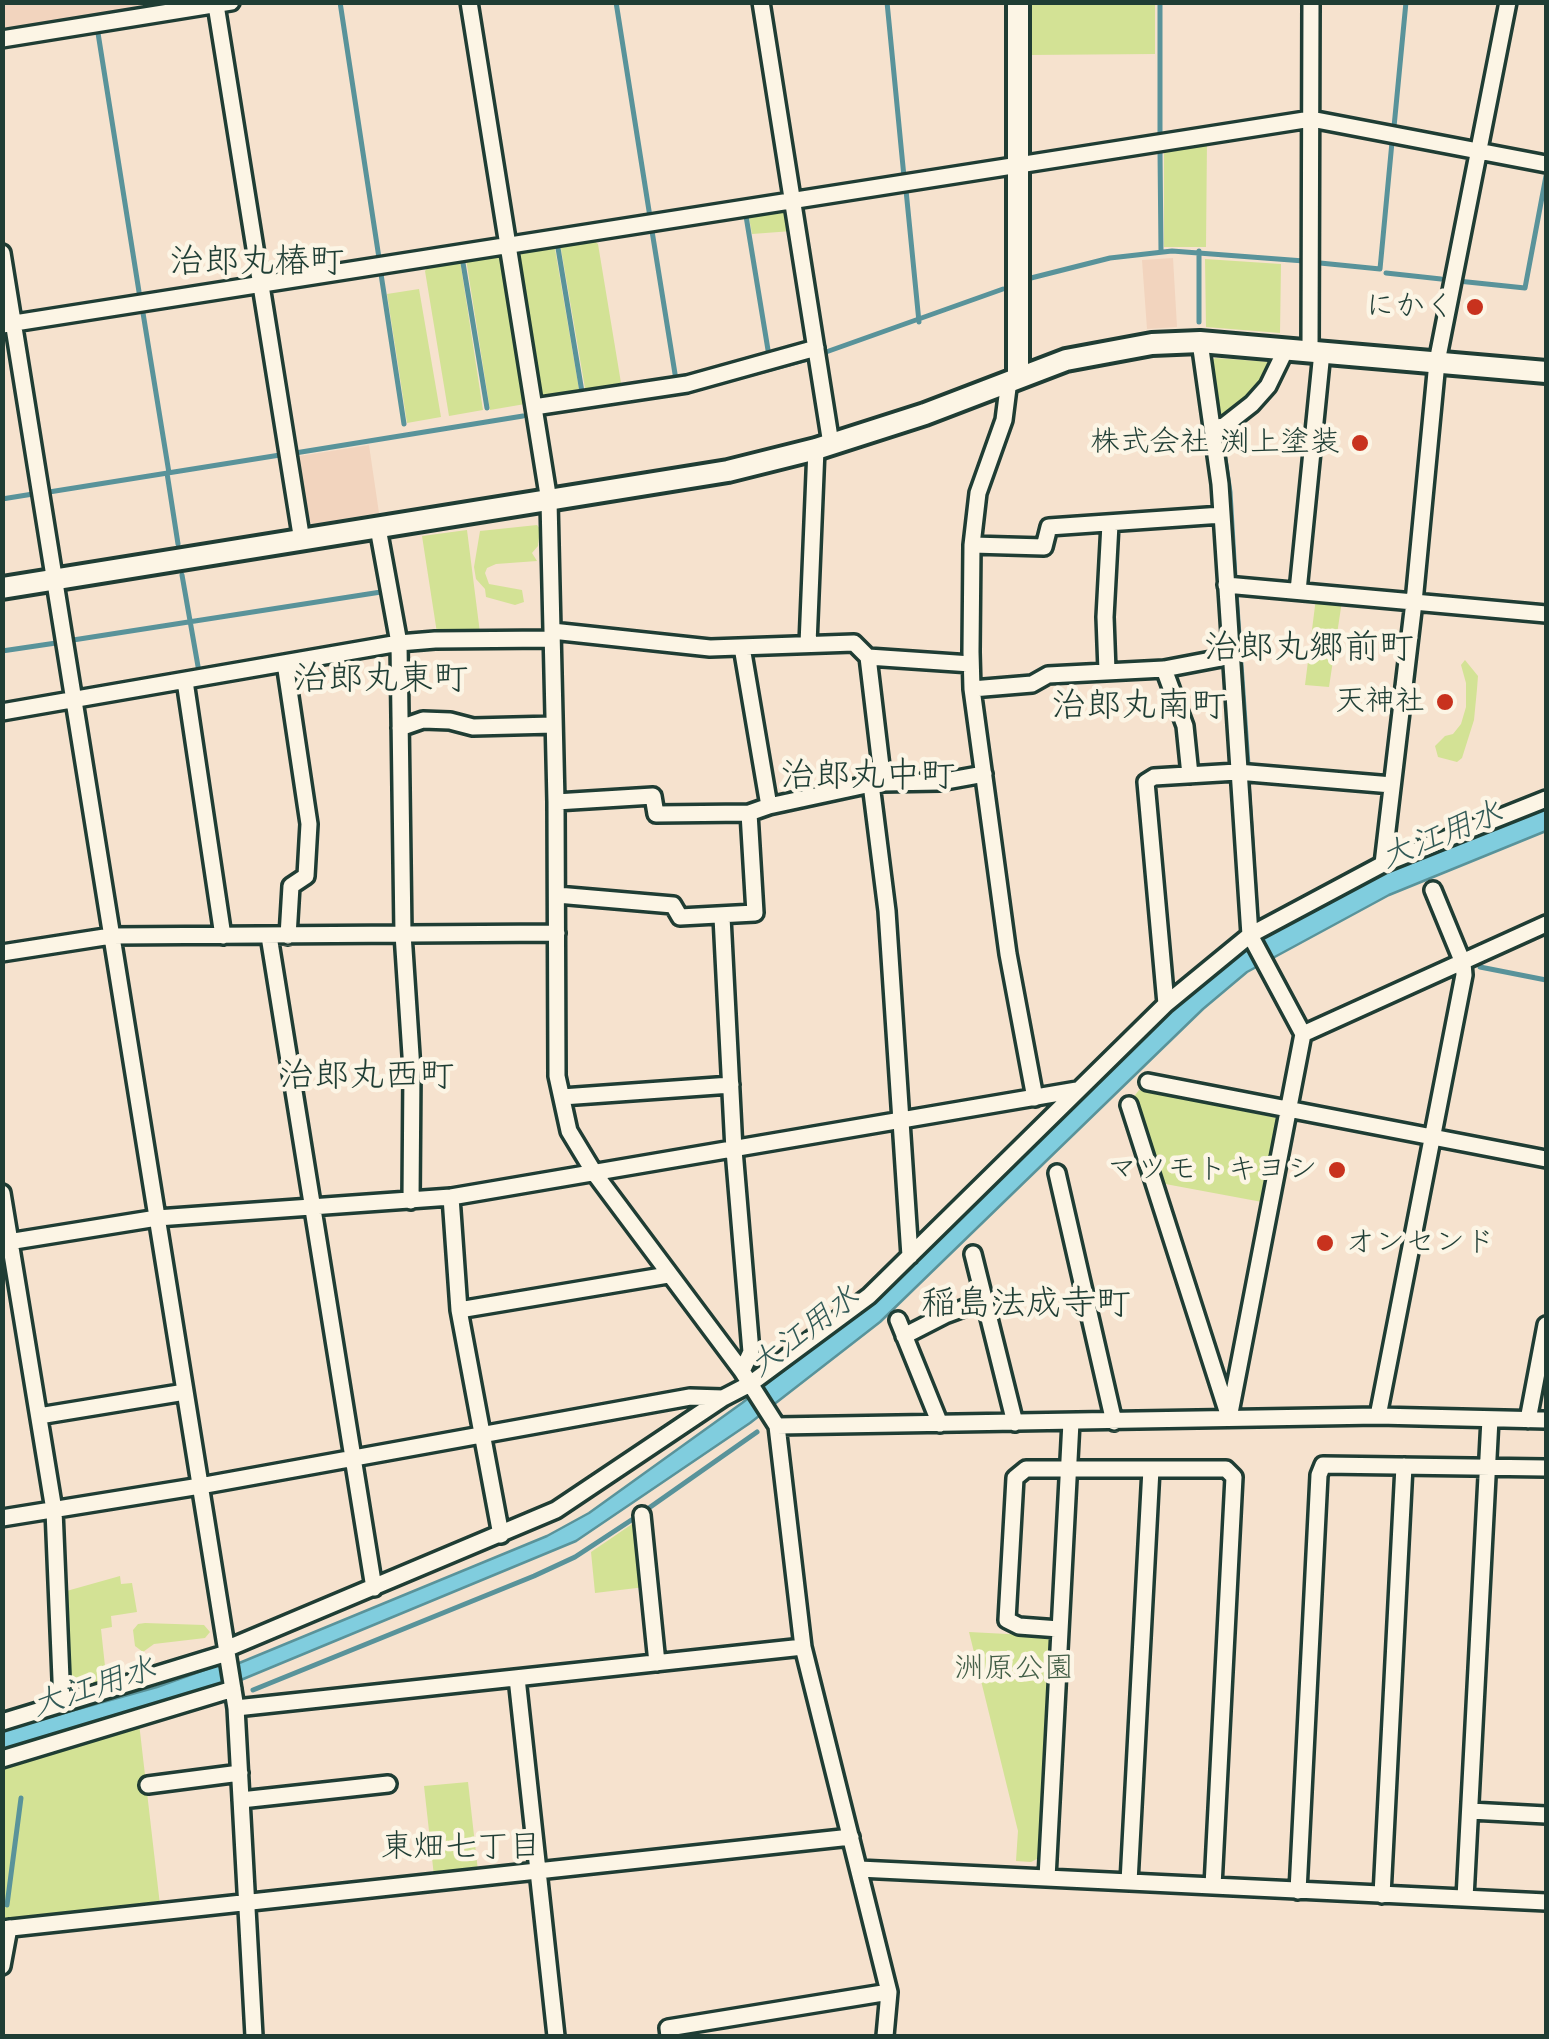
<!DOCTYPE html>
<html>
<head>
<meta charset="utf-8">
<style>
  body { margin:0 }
  #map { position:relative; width:1549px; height:2039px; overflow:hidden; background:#f6e2ce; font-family:"Shantell Sans",sans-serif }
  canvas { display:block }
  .frame { position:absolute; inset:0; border:5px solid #1f3d34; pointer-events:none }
</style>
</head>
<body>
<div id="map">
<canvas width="1549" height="2039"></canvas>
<div class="frame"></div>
</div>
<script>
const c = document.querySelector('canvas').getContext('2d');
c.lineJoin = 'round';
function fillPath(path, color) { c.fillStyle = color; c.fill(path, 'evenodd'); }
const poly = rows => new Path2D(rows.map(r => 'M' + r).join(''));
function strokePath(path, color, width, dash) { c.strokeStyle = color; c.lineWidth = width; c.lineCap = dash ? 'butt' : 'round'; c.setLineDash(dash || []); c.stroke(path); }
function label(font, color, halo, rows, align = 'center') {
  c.font = font + ' "Shantell Sans","Klee One",sans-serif'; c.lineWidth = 9; c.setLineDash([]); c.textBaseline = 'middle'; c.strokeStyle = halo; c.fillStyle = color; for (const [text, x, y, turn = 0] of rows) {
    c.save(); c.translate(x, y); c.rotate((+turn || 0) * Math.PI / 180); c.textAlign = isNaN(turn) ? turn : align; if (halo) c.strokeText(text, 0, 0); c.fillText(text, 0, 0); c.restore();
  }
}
const built = poly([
  [3,3,200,3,3,34],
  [1173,258,1177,327,1147,329,1142,260],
  [369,445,379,513,312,524,304,518,293,457]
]);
const green = poly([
  [1028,3,1155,3,1155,54,1028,55],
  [1207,140,1206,247,1164,247,1164,148],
  [783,207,789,213,792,231,752,234,748,212],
  [589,237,598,244,622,389,586,394,560,243],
  [554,243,580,395,541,401,518,260,525,247],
  [493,254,502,260,525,404,490,410,466,259],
  [1205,259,1281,264,1280,333,1206,327],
  [460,260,483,410,449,416,425,271,430,265],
  [419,289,441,417,407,423,387,294],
  [1215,358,1271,362,1274,365,1265,383,1220,421,1208,365],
  [537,525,540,529,538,546,532,553,537,561,496,564,487,568,485,573,489,584,522,590,524,602,515,605,486,597,485,589,476,579,474,567,480,531],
  [467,530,480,633,437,633,422,536],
  [1316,598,1342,601,1329,687,1305,685],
  [1465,660,1478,676,1477,689,1474,720,1462,758,1457,762,1438,757,1435,746,1445,736,1453,734,1461,724,1466,707,1466,683,1461,665],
  [1139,1090,1277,1118,1262,1202,1160,1183,1133,1098],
  [638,1520,645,1587,595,1593,591,1552],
  [120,1576,121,1584,132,1583,137,1612,111,1616,112,1627,101,1629,107,1685,69,1696,63,1592],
  [145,1623,204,1625,210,1632,205,1638,154,1644,143,1652,135,1646,133,1630,138,1624],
  [969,1632,1046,1636,1050,1641,1039,1858,1031,1862,1016,1861,1018,1831],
  [139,1723,160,1905,3,1922,3,1762],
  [468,1782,478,1871,434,1876,424,1786]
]);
const water = poly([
  [1546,806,1546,831,1389,895,1247,972,1203,1009,880,1322,750,1423,576,1541,236,1682,3,1753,3,1730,157,1687,218,1665,232,1666,547,1536,589,1513,742,1403,872,1302,1181,1000,1246,946,1377,874,1546,806]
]);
const stream = poly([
  [340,2,379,258],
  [616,2,650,217],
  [887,2,904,177],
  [1160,2,1160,136],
  [98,33,140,298],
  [1394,127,1406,2],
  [1160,151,1161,252],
  [906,190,919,322],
  [746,216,769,356],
  [652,231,676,380],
  [558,248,582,392],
  [1199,251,1199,322],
  [463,263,487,408],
  [1320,263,1380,269,1392,142],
  [1386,273,1441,279],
  [381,274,404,424],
  [1031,278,1110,258,1172,251,1304,261],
  [1458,281,1525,288,1546,176],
  [143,313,169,473],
  [826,352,1003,289],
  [703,387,808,359],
  [1221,432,1230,492,1235,577],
  [295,453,523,416],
  [167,473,178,544],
  [49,492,280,455],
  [2,499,33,494],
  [182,575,199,672],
  [1236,592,1248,765],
  [73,640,381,592],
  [2,651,56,643],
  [1248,781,1257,920],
  [1480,967,1546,980],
  [646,1510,757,1432],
  [253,1690,534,1576,575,1557,636,1517],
  [7,1905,21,1798]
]);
const minor = poly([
  [469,2,549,501,556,802,557,1076,569,1131,595,1174,742,1371,777,1426,803,1647,889,1992,885,2036],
  [761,2,831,444],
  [216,5,302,541],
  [2,39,231,2],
  [2,253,236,1708,254,2036],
  [2,325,1311,119,1546,164],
  [1200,342,1220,484,1250,935,1303,1034,1229,1418],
  [1310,351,1311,2],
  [1009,380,1004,420,978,493,972,545,971,652,972,689,1008,954,1035,1098],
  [534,407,687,384,816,348],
  [1212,428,1224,426,1252,404,1268,386,1286,349],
  [378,528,399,643,403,934,412,1070,411,1201],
  [972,545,1044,547,1049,527,1222,515],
  [1226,585,1546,614],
  [1298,591,1322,352],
  [552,631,710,648,854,643,868,657,883,783,871,784,887,911,910,1256],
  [808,644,816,449],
  [868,657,971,664],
  [285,663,309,824,306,876,291,886,288,936],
  [1164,669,1185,726,1190,775],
  [1107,671,1105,617,1110,524],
  [185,681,223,936],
  [972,689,1032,684,1048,675,1164,669,1232,656],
  [2,712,399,643,435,640,552,639],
  [400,728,423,720,450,721,473,727,554,725],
  [883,783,940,782,984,774],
  [556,802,653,796,656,814,749,813],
  [769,806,871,784],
  [1383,864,1414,602,1437,362,1508,2],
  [557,895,673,905,680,917,755,913,749,813,769,806,742,647],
  [722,917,734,1150,751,1352,742,1371],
  [269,936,374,1588],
  [2,953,111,936,557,933],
  [1166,1004,1146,782,1154,777,1237,772,1392,785],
  [1303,1034,1546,924],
  [1148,1082,1546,1159],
  [562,1097,731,1085],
  [1129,1105,1228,1414],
  [1057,1173,1114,1422],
  [2,1193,54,1510,62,1703],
  [451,1197,459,1310,501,1535],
  [2,1243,157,1218,451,1197,1077,1090],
  [973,1254,1015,1423],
  [459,1310,668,1275],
  [898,1320,940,1424],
  [904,1336,945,1315,986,1300],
  [39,1416,185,1392],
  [1378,1416,1464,975,1463,963,1433,890],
  [1528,1420,1546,1325],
  [777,1426,1378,1416,1546,1420],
  [642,1515,657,1663],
  [2,1518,200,1486,690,1397,723,1398,750,1384,869,1296,1166,1004,1250,935,1383,864,1546,799],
  [1059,1629,1019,1626,1007,1620,1015,1478,1026,1469,1226,1469,1234,1477,1213,1886],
  [226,1649,556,1510,723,1398],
  [517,1678,556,2036],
  [236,1708,803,1647],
  [2,1722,227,1653],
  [2,1759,233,1689],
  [148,1785,240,1773],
  [241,1800,388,1784],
  [1470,1811,1546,1815],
  [859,1869,1546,1902],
  [1047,1878,1071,1422],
  [1129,1882,1151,1469],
  [1298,1891,1319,1475,1323,1465,1546,1468],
  [1382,1895,1404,1466],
  [1465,1898,1490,1419],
  [2,1929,851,1837],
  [2,1966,9,1928],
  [669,2036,668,2028,889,1992]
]);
const tertiary = poly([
  [1018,377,1018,2],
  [2,588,728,471,816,449,925,414,1066,360,1152,344,1200,342,1546,372]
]);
const markers = [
  [1475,307,10,"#c8321e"],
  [1360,443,10,"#c8321e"],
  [1445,702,10,"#c8321e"],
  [1337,1170,10,"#c8321e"],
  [1325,1243,10,"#c8321e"]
];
const poiNames = [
  ["にかく",1455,307],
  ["株式会社 渕上塗装",1340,443],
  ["天神社",1425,702],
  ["マツモトキヨシ",1317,1170],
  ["オンセンド",1345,1243,"left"]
];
const parkNames = [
  ["洲原公園",1014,1669]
];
const waterNames = [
  ["大江用水",1442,836,-22],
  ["大江用水",805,1332,-37],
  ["大江用水",94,1688,-18]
];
const neighbourhoodNames = [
  ["東畑七丁目",461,1848]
];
const quarterNames = [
  ["治郎丸椿町",257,263],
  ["治郎丸郷前町",1309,649],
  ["治郎丸東町",381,680],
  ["治郎丸南町",1139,707],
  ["治郎丸中町",868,777],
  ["治郎丸西町",367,1077],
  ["稲島法成寺町",1026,1305]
];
fillPath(built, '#f2d4be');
fillPath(green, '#d3e295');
fillPath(water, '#80cdde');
strokePath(water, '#59939a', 2.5);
strokePath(stream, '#59939a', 5);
strokePath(minor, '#1f3d34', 22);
strokePath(tertiary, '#1f3d34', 28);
strokePath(minor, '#fcf5e5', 15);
strokePath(tertiary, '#fcf5e5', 20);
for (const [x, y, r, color] of markers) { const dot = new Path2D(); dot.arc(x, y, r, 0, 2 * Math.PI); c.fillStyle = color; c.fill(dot); strokePath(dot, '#fcf5e5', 4); }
label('30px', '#1f3d34', '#fcf5e5', poiNames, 'right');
label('30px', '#435e47', '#fcf5e5', parkNames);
label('italic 32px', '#325a56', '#fcf5e5', waterNames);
label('32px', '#1f3d34', '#fcf5e5', neighbourhoodNames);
label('35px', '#1f3d34', '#fcf5e5', quarterNames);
</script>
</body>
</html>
